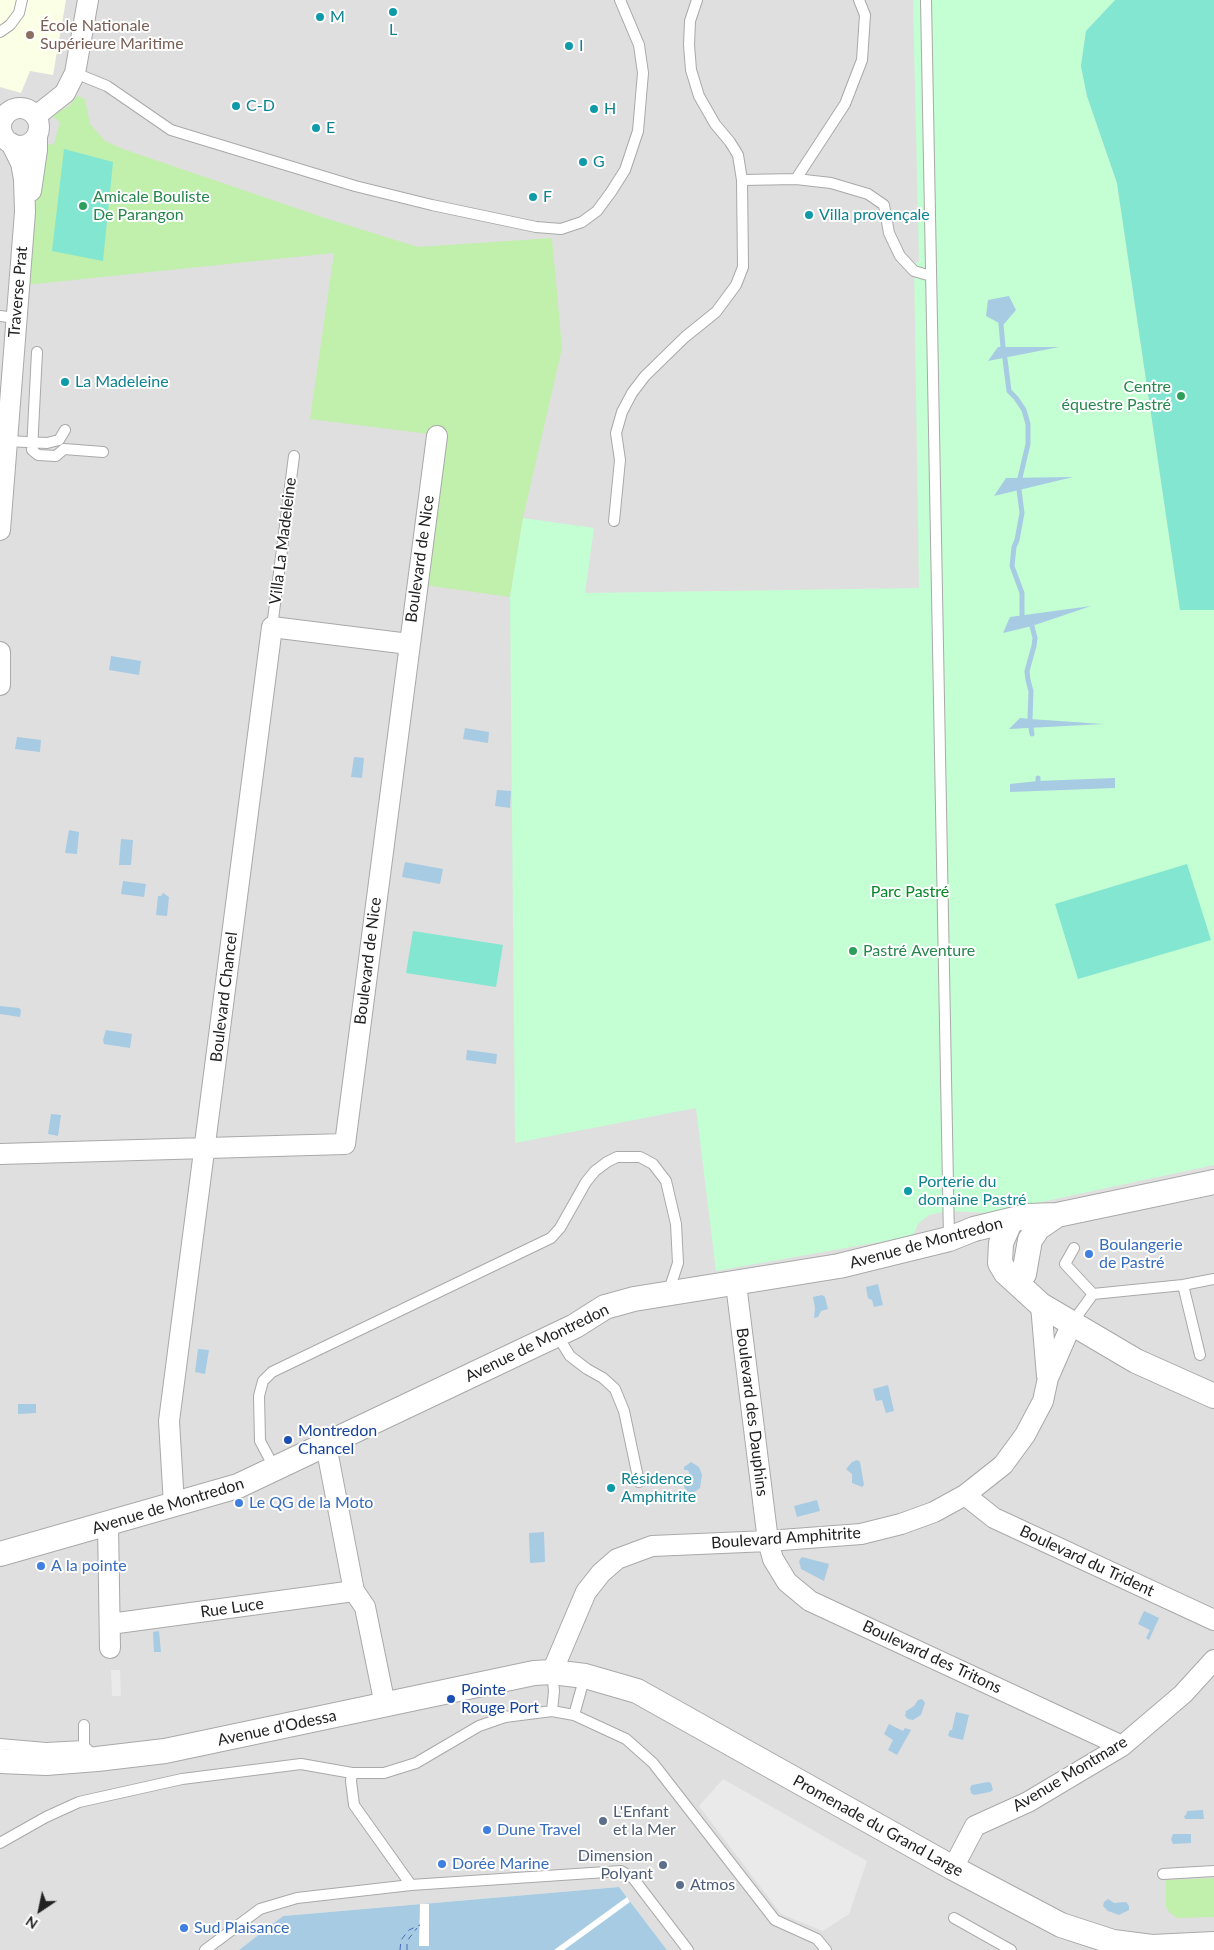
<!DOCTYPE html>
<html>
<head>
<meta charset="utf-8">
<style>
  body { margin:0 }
  #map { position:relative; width:1214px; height:1950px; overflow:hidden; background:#f3f1e8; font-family:Lato,sans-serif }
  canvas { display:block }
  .north { position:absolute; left:15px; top:1885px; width:50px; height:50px; -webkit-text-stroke:4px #fff; paint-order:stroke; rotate:214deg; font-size:14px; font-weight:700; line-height:20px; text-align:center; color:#222 }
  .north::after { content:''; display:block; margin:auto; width:18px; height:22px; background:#222; clip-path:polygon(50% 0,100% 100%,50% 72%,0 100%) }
</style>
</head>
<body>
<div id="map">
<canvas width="1214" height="1950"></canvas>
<div class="north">N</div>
</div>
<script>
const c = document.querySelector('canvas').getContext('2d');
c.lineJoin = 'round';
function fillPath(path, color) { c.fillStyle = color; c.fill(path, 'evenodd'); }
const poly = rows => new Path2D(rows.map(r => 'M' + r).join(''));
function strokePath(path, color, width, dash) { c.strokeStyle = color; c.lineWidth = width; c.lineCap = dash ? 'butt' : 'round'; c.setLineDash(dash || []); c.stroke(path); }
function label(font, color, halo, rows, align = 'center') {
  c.font = font + ' Lato,sans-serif'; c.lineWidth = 4; c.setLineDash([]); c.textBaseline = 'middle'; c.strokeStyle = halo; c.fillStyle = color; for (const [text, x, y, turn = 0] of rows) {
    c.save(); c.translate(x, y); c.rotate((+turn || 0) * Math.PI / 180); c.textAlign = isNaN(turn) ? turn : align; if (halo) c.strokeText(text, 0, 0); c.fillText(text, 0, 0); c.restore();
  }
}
const residential = poly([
  [0,0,951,0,1214,35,1214,1950,667,1950,619,1887,283,1916,239,1950,0,1950]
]);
const education = poly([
  [0,0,66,0,53,75,30,71,21,93,0,87]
]);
const grass = poly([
  [77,96,85,99,90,124,105,141,123,149,325,218,418,247,552,238,562,348,523,518,510,597,424,585,445,436,310,419,334,253,25,285,44,145,54,144,60,122,52,116,69,106],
  [1214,1878,1214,1917,1177,1918,1169,1912,1166,1907,1166,1880]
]);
const park = poly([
  [913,0,1115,0,1086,31,1081,66,1087,96,1117,183,1180,610,1214,610,1214,1165,990,1213,949,1211,929,1215,918,1224,913,1236,716,1271,696,1108,515,1143,510,597,523,518,594,528,585,593,919,588,914,263,919,262]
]);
const pitch = poly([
  [1115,0,1214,0,1214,610,1180,610,1117,183,1087,96,1081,66,1086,31],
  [64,149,113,162,103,261,52,251],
  [1187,864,1211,940,1078,979,1055,904],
  [413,931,503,945,496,987,406,973]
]);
const parking = poly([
  [111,1670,120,1670,121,1696,112,1696],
  [723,1779,867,1861,849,1914,823,1931,781,1914,699,1806]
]);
const water = poly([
  [1009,296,1016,310,1004,324,1001,324,986,316,988,300],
  [998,347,1059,347,988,361],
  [1073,477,1019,490,994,496,1006,478],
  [1091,606,1032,626,1003,633,1010,617],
  [111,656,141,661,139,675,109,670],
  [1020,718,1030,719,1103,724,1009,729],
  [465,728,489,732,488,743,463,739],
  [17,737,41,740,40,752,15,749],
  [354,757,364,758,362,778,351,777],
  [1115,778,1115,788,1010,792,1010,784,1038,781],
  [497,790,511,791,510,808,495,806],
  [69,830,79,832,77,854,65,853],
  [121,839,133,840,131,865,119,865],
  [405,862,443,869,440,884,402,877],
  [123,881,146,884,144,897,121,894],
  [163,893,169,897,167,916,156,915,158,896,161,896],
  [0,1006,19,1008,21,1010,20,1017,0,1014],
  [106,1030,132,1034,130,1048,104,1044,103,1040],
  [467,1050,497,1054,496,1064,466,1060],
  [51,1114,61,1115,58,1136,48,1134],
  [878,1284,883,1305,874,1307,872,1300,868,1298,866,1287],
  [822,1295,825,1297,828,1309,821,1311,818,1317,814,1318,815,1308,813,1297],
  [198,1349,209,1350,205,1374,195,1372],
  [888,1385,894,1411,886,1413,882,1400,876,1401,873,1389],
  [18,1404,36,1404,36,1413,18,1414],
  [857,1460,860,1462,864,1485,862,1487,852,1483,852,1474,846,1469,852,1462],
  [691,1462,699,1467,702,1475,700,1488,693,1493,686,1491,684,1486,690,1475,688,1470,684,1470,684,1467],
  [817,1500,820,1511,797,1517,794,1506],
  [544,1532,545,1562,530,1563,529,1533],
  [802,1557,829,1564,824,1581,801,1569,799,1561],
  [1144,1611,1159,1618,1149,1640,1146,1638,1150,1630,1138,1624],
  [159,1631,161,1652,154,1652,153,1632],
  [922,1699,925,1703,921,1715,913,1720,908,1719,905,1716,906,1711,914,1706,918,1700],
  [956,1712,969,1715,963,1740,950,1737,948,1735,950,1730,952,1730],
  [889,1724,903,1731,905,1728,911,1730,897,1755,888,1750,893,1740,884,1734],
  [988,1782,991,1783,993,1790,990,1792,974,1795,971,1793,970,1788,972,1785],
  [1203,1810,1204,1819,1185,1819,1184,1816,1186,1815,1187,1811],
  [1173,1834,1191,1834,1191,1843,1173,1844,1171,1839],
  [619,1887,667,1950,239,1950,283,1916],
  [1108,1899,1114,1903,1126,1902,1129,1906,1129,1910,1119,1915,1108,1911,1103,1906,1104,1902]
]);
const pier = poly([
  [627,1897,630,1902,564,1950,554,1950],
  [420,1904,429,1904,429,1946,419,1946]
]);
const stream = poly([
  [1001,324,1003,347],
  [1005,359,1009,391,1016,398,1024,410,1028,424,1028,444,1020,478],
  [1019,490,1022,513,1017,540,1014,547,1012,566,1022,593,1022,616],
  [1030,719,1031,691,1028,680,1027,671,1034,646,1035,638,1032,626],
  [1031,728,1032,734],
  [1038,778,1038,781]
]);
const ferry = poly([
  [400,1950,401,1940,409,1930,420,1925],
  [407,1950,407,1941,417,1928]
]);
const service = poly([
  [926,0,949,1238],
  [0,32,10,25,19,13,22,0],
  [75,73,107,86,171,130,355,186,432,205,536,227,561,229,582,222,597,211,611,192,625,170,638,131,643,73,639,45,620,0],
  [796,179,845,104,862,60,865,15,859,0],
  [742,180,796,179,831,183,868,194,884,205,889,233,900,256,914,271,931,276],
  [0,316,16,318],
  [37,352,32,450,38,455,56,456,64,449,103,452],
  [7,441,47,443,59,440,65,430],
  [614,521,620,460,616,433,622,412,632,393,645,376,685,337,716,312,736,285,743,267,742,180,738,155,730,142,715,124,699,96,691,70,689,45,690,21,697,0],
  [272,627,294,456],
  [1183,1285,1200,1355],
  [1093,1294,1183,1285,1214,1279],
  [1072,1323,1093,1294,1065,1264,1074,1248],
  [557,1335,570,1356,587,1369,603,1378,615,1389,624,1411,639,1482],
  [275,1469,260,1441,259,1396,263,1381,272,1372,551,1238,560,1228,586,1182,595,1171,607,1162,617,1157,640,1157,653,1164,666,1181,676,1224,678,1263,668,1293],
  [552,1711,554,1691,552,1672],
  [574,1715,585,1676],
  [84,1725,84,1746,88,1750],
  [0,1744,46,1748,84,1746],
  [352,1773,351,1781,354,1805,411,1885],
  [0,1843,46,1817,79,1802,182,1779,301,1764,352,1773,384,1773,416,1763,479,1726,505,1717,552,1711,574,1715,626,1739,653,1763,775,1920,817,1939,826,1950],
  [1163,1874,1214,1871],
  [954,1918,1011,1950],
  [205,1950,260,1909,297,1898,411,1885,621,1871,633,1878,688,1950]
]);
const minor = poly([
  '1 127a19 19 0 1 1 38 0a19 19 0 1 1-38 0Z',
  [36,116,65,93,75,73,88,0],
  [31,191,37,150,37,136],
  [7,441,25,212,24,179,21,163,11,143],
  [0,442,7,441,0,530],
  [0,652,0,685],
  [0,1154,345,1144,437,436],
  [736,1284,768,1541,773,1559,787,1582,810,1601,1122,1746],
  [1041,1305,1047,1376],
  [326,1445,354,1591,365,1607,385,1705],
  [965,1495,994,1518,1214,1620],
  [174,1505,169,1421,272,627,409,644],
  [108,1524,110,1648],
  [110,1624,354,1591],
  [552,1672,586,1592,601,1573,617,1559,652,1546,768,1541,861,1534,901,1524,934,1512,965,1495,1003,1465,1025,1435,1043,1401,1048,1378,1072,1323],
  [953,1868,975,1826,1028,1802,1122,1746,1183,1694,1214,1660]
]);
const tertiary = poly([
  [1011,1220,1001,1243,1000,1263,1006,1273,1041,1305,1136,1361,1214,1396],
  [1024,1274,1030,1240,1038,1228,1057,1215],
  [0,1554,238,1486,575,1326,605,1307,634,1299,839,1266,949,1239,974,1229,1011,1220,1028,1216,1057,1215,1214,1182],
  [0,1761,46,1763,97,1759,165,1751,534,1673,552,1672,585,1676,637,1691,953,1868,1061,1925,1113,1942,1152,1947,1214,1944]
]);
const markers = [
  [393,12,5,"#0f9aa8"],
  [320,17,5,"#0f9aa8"],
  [30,35,5,"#8d6e63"],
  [569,46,5,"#0f9aa8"],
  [236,106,5,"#0f9aa8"],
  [594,109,5,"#0f9aa8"],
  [316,128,5,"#0f9aa8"],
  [583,162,5,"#0f9aa8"],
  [533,197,5,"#0f9aa8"],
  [83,206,5,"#2e9e5b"],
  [809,215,5,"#0f9aa8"],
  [65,382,5,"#0f9aa8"],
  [1181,396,5,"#2e9e5b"],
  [853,951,5,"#2e9e5b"],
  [908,1191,5,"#0f9aa8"],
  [1089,1254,5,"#3f7fe0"],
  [288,1440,5,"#1a4fb4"],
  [611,1488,5,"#0f9aa8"],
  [239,1503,5,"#3f7fe0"],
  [41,1566,5,"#3f7fe0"],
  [451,1699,5,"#1a4fb4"],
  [603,1821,5,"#5c6f8a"],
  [487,1830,5,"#3f7fe0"],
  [442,1864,5,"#3f7fe0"],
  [663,1865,5,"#5c6f8a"],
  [680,1885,5,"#5c6f8a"],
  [184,1928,5,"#3f7fe0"]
];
const cultureNames = [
  ["M",330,17],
  ["L",393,30,"center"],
  ["I",579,46],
  ["C-D",246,106],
  ["H",604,109],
  ["E",326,128],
  ["G",593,162],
  ["F",543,197],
  ["Villa provençale",819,215],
  ["La Madeleine",75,382],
  ["Porterie du",918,1182],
  ["domaine Pastré",918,1200],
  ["Résidence",621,1479],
  ["Amphitrite",621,1497]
];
const educationNames = [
  ["École Nationale",40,26],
  ["Supérieure Maritime",40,44]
];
const leisureNames = [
  ["Amicale Bouliste",93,197],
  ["De Parangon",93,215],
  ["Centre",1171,387,"right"],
  ["équestre Pastré",1171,405,"right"],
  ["Pastré Aventure",863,951]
];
const streetNames = [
  ["Traverse Prat",18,292,-85],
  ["Villa La Madeleine",283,541,-83],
  ["Boulevard de Nice",420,559,-82],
  ["Boulevard de Nice",368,961,-83],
  ["Boulevard Chancel",224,997,-83],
  ["Avenue de Montredon",926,1243,-15],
  ["Avenue de Montredon",537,1343,-26],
  ["Boulevard des Dauphins",752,1412,83],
  ["Avenue de Montredon",168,1506,-17],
  ["Boulevard Amphitrite",786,1538,-4],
  ["Boulevard du Trident",1087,1561,25],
  ["Rue Luce",232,1608,-8],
  ["Boulevard des Tritons",932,1657,25],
  ["Avenue d'Odessa",277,1728,-12],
  ["Avenue Montmare",1070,1774,-31],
  ["Promenade du Grand Large",878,1826,29]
];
const parkNames = [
  ["Parc Pastré",910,892]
];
const shopNames = [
  ["Boulangerie",1099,1245],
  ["de Pastré",1099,1263],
  ["Le QG de la Moto",249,1503],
  ["A la pointe",51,1566],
  ["Dune Travel",497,1830],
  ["Dorée Marine",452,1864],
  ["Sud Plaisance",194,1928]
];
const transitNames = [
  ["Montredon",298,1431],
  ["Chancel",298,1449],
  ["Pointe",461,1690],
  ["Rouge Port",461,1708]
];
const serviceNames = [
  ["L'Enfant",613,1812],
  ["et la Mer",613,1830],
  ["Dimension",653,1856,"right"],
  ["Polyant",653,1874,"right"],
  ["Atmos",690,1885]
];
fillPath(residential, '#e0dfdf');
fillPath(education, '#fbffe5');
fillPath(grass, '#c1efac');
fillPath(park, '#c4fed3');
fillPath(pitch, '#82e6d1');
fillPath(parking, '#eaeaea');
fillPath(water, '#a6cbe3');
fillPath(pier, '#fff');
strokePath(stream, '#a6cbe3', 5);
strokePath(ferry, '#466cba', 1, [6, 5]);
strokePath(service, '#a9a9a9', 12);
strokePath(minor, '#a9a9a9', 22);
strokePath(tertiary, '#a9a9a9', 26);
strokePath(service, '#fff', 10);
strokePath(minor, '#fff', 20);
strokePath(tertiary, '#fff', 24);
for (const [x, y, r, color] of markers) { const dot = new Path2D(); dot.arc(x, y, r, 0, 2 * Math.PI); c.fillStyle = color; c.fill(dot); strokePath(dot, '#fff', 2); }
label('16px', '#0d838f', '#fff', cultureNames, 'left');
label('16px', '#785e54', '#fff', educationNames, 'left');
label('16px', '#27864d', '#fff', leisureNames, 'left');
label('16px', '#222', '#fff', streetNames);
label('16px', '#048725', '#fff', parkNames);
label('16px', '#366cbe', '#fff', shopNames, 'left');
label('16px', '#164399', '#fff', transitNames, 'left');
label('16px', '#4e5e75', '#fff', serviceNames, 'left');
</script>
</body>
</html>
